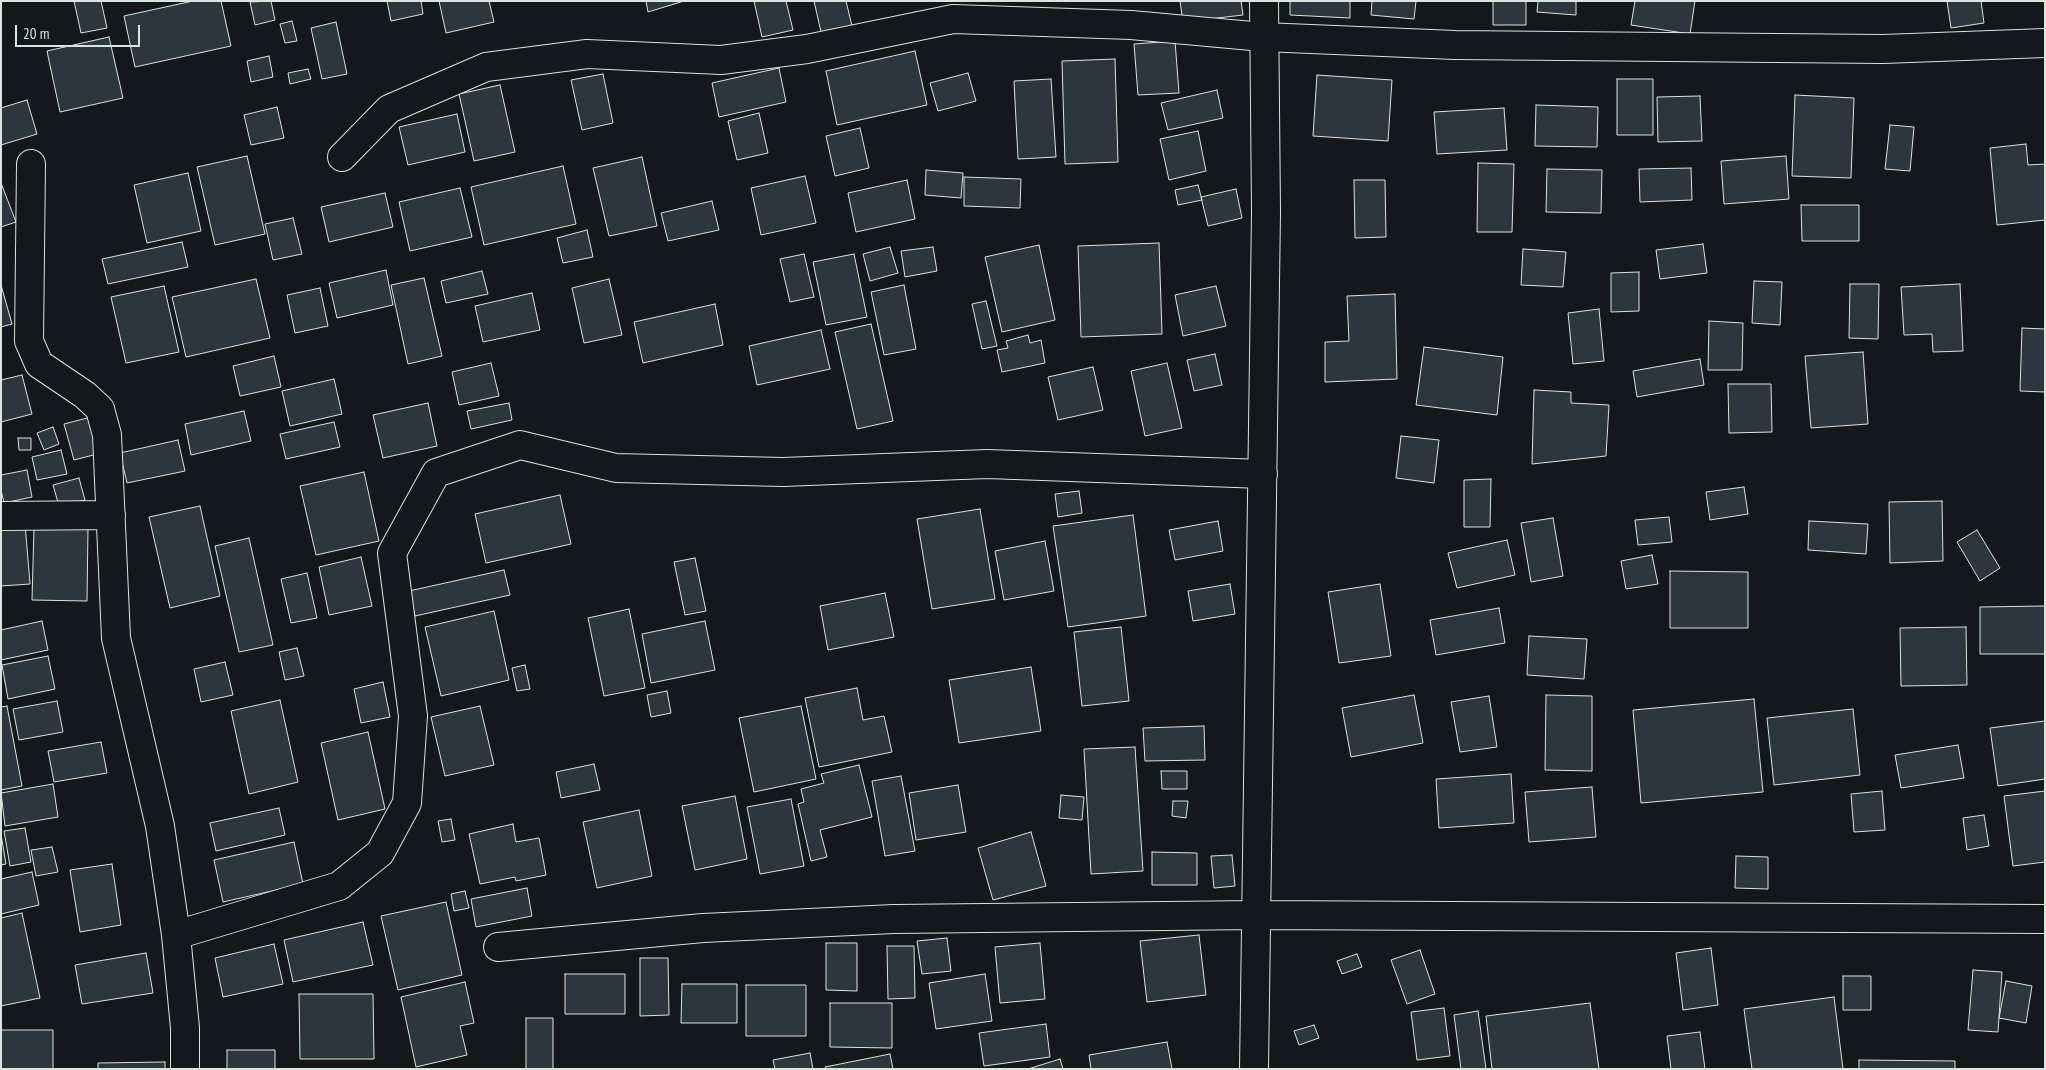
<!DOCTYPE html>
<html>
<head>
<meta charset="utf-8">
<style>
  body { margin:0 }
  #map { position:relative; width:2046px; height:1070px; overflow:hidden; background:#14181c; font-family:"PT Sans Narrow",sans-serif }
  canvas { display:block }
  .frame { position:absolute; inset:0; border:2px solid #d8e6dc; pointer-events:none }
  .scale { position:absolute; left:15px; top:25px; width:125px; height:22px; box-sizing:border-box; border:2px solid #d8e6dc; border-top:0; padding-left:6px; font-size:15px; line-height:18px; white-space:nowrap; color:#d8e6dc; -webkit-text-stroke:4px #14181c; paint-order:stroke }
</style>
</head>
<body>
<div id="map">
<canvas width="2046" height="1070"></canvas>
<div class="frame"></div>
<div class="scale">20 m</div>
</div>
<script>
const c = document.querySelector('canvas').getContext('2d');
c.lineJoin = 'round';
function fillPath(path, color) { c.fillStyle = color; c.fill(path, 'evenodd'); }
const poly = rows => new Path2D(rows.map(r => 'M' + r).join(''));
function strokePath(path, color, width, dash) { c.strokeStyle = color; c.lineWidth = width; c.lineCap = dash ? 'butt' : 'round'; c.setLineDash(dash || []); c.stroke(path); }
const building = poly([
  [74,1,101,1,107,28,81,33,74,1],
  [193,1,221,1,231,46,135,67,124,16,193,1],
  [271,1,275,20,255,25,250,2,271,1],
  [387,1,421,1,423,14,391,21,387,1],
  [439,1,489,1,494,22,446,33,439,1],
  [646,1,684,1,648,12,646,1],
  [754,1,786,1,793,30,762,37,754,1],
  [814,1,846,1,852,26,821,32,814,1],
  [1180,1,1241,1,1243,15,1183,22,1180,1],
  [1290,1,1350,1,1350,18,1290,15,1290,1],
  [1372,1,1416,1,1414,19,1371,15,1372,1],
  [1493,1,1526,1,1526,25,1493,25,1493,1],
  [1538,1,1576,1,1576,15,1537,12,1538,1],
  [1635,1,1695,1,1690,34,1631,25,1635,1],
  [1947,1,1981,1,1984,23,1951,28,1947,1],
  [292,21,297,41,285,43,280,24,292,21],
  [336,22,347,74,322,79,311,28,336,22],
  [109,37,123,98,60,112,47,51,109,37],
  [1175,41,1179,93,1138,95,1134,44,1175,41],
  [915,51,927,105,837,125,826,71,915,51],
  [269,56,273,77,251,82,247,61,269,56],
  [1115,59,1118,162,1065,164,1062,61,1115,59],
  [779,68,786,102,719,117,712,83,779,68],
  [308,69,311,79,290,84,288,73,308,69],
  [968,73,976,101,938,111,930,83,968,73],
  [603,74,613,123,582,130,571,80,603,74],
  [1317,75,1392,80,1388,141,1313,136,1317,75],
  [1051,79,1056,157,1018,159,1014,81,1051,79],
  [1617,79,1653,79,1653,135,1617,135,1617,79],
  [500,85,515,152,474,161,459,94,500,85],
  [1217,90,1223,118,1168,130,1161,103,1217,90],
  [1795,95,1854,98,1851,178,1792,176,1795,95],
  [1700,96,1702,141,1658,142,1657,97,1700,96],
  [27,100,37,134,1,145,1,108,27,100],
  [1536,105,1598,107,1597,147,1535,146,1536,105],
  [277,107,284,138,251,145,244,115,277,107],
  [1504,108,1507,150,1437,154,1434,112,1504,108],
  [759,113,768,153,737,160,728,121,759,113],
  [457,114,465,152,408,165,399,127,457,114],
  [1890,125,1914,127,1910,171,1885,169,1890,125],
  [860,128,869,168,835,176,826,136,860,128],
  [1198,131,1206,171,1169,180,1160,139,1198,131],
  [2026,144,2028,165,2045,164,2045,220,1997,225,1990,148,2026,144],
  [247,156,265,234,215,245,197,167,247,156],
  [1786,156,1789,199,1724,204,1721,161,1786,156],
  [642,157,657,226,609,236,593,168,642,157],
  [1478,163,1514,164,1512,232,1477,232,1478,163],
  [563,166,576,224,484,245,471,187,563,166],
  [1691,168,1692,200,1640,202,1639,169,1691,168],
  [1547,169,1602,170,1601,213,1546,212,1547,169],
  [926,170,963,173,961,198,925,195,926,170],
  [188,173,201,231,147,243,134,185,188,173],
  [805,176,816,223,761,235,751,188,805,176],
  [964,177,1021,179,1020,208,964,206,964,177],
  [907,180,915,219,856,232,848,193,907,180],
  [1354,180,1385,180,1386,237,1355,238,1354,180],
  [1,183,16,222,1,227,1,183],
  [1198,185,1202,200,1178,205,1175,190,1198,185],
  [460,188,472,237,410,251,399,202,460,188],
  [1236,189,1242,218,1208,226,1201,197,1236,189],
  [385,193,393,227,329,242,321,207,385,193],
  [712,201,719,230,668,241,661,213,712,201],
  [1801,205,1859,205,1859,241,1802,241,1801,205],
  [293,218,302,254,273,260,265,224,293,218],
  [587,230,593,257,563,263,557,238,587,230],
  [182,242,188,267,108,284,102,259,182,242],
  [1159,243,1162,334,1081,337,1078,246,1159,243],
  [1703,244,1707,273,1660,279,1656,250,1703,244],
  [1039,245,1055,320,1002,332,985,257,1039,245],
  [890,247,898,273,870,281,863,254,890,247],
  [933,247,937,271,905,277,901,251,933,247],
  [1523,249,1566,252,1563,287,1521,285,1523,249],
  [804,254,814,297,790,302,780,259,804,254],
  [854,254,867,317,826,325,813,262,854,254],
  [386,270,393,305,337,318,329,283,386,270],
  [482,271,488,294,446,303,441,281,482,271],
  [1639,272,1639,311,1611,312,1611,273,1639,272],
  [424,278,442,356,408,364,391,285,424,278],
  [256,279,270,338,186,357,172,297,256,279],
  [609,279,622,335,584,343,572,288,609,279],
  [1754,281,1782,282,1780,325,1752,323,1754,281],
  [1850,284,1879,284,1878,339,1849,338,1850,284],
  [1960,284,1963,351,1933,352,1932,334,1904,335,1901,287,1960,284],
  [1,285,12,324,1,327,1,285],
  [904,285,916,349,884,355,871,292,904,285],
  [164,286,179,352,126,363,111,297,164,286],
  [1216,286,1226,326,1183,336,1175,295,1216,286],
  [320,288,328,326,295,333,287,295,320,288],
  [532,293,540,330,483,342,475,306,532,293],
  [1395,294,1397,379,1325,382,1325,342,1349,341,1347,296,1395,294],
  [986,301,997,346,982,349,972,304,986,301],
  [715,304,723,345,643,363,634,322,715,304],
  [1599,309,1604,361,1573,364,1568,313,1599,309],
  [1709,321,1743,323,1742,370,1708,370,1709,321],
  [871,324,893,421,857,429,835,332,871,324],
  [2022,328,2045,329,2045,392,2020,391,2022,328],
  [821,330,830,369,757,385,749,346,821,330],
  [1028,335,1030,343,1041,340,1045,363,1002,372,997,350,1008,348,1006,341,1028,335],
  [1424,347,1503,357,1497,415,1416,405,1424,347],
  [1863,352,1868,424,1811,428,1805,356,1863,352],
  [1215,354,1222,385,1194,391,1187,360,1215,354],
  [274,356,281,387,240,396,233,366,274,356],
  [1700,359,1704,385,1637,397,1633,371,1700,359],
  [491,363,499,396,459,405,452,372,491,363],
  [1167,363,1182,428,1145,436,1131,371,1167,363],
  [1093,367,1103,410,1058,420,1048,377,1093,367],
  [22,375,32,414,1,422,1,380,22,375],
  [334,379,342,414,290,426,282,391,334,379],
  [1728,384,1771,384,1772,432,1729,433,1728,384],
  [1534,390,1571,392,1571,403,1609,405,1606,456,1532,464,1534,390],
  [428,403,437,446,383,458,373,415,428,403],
  [509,403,512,420,471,429,467,411,509,403],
  [244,411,251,441,191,455,185,424,244,411],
  [95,416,105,452,74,460,64,424,95,416],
  [334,422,340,447,286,459,280,434,334,422],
  [53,427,59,444,44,450,37,433,53,427],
  [1401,436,1439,440,1434,483,1396,478,1401,436],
  [18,438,31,438,31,450,19,450,18,438],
  [178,440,185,471,127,483,120,453,178,440],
  [61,450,67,474,37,480,32,457,61,450],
  [27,470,32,497,4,503,1,490,1,475,27,470],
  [364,472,379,541,316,555,300,486,364,472],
  [79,478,85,500,59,506,53,485,79,478],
  [1491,479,1490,527,1464,527,1464,480,1491,479],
  [1744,487,1748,514,1710,520,1706,492,1744,487],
  [1079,491,1082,513,1058,517,1055,494,1079,491],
  [560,495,571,544,486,563,475,514,560,495],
  [1942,501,1943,561,1890,563,1889,502,1942,501],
  [200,506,220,596,170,608,149,517,200,506],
  [980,509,995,599,932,609,917,519,980,509],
  [1133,515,1146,616,1068,627,1053,526,1133,515],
  [1669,517,1672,542,1638,545,1635,520,1669,517],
  [1553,518,1563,576,1531,582,1521,523,1553,518],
  [1218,521,1223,551,1175,560,1169,530,1218,521],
  [1809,521,1868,524,1866,554,1808,550,1809,521],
  [25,523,30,584,1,586,1,524,25,523],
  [34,527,88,528,87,601,32,600,34,527],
  [1977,530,2000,568,1980,581,1957,542,1977,530],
  [249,538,273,645,239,652,215,546,249,538],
  [1507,540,1515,575,1457,588,1448,553,1507,540],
  [1045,541,1054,591,1004,600,995,551,1045,541],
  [1652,555,1658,584,1626,589,1621,561,1652,555],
  [361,557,372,606,329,615,319,567,361,557],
  [695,558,706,611,685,615,674,562,695,558],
  [504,570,510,595,415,616,409,591,504,570],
  [1670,571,1748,572,1748,628,1670,628,1670,571],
  [307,573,317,618,291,623,281,579,307,573],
  [1230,584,1235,614,1193,621,1188,591,1230,584],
  [1380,584,1391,656,1339,663,1328,592,1380,584],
  [885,593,894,637,828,650,820,606,885,593],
  [2045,606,2045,654,1980,654,1980,607,2045,606],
  [1499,608,1505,643,1436,655,1430,620,1499,608],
  [629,609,645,688,604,696,588,618,629,609],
  [494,611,509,680,441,696,425,627,494,611],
  [42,621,48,650,1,660,1,630,42,621],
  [705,621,715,670,651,683,642,634,705,621],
  [1121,627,1129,701,1082,706,1074,632,1121,627],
  [1966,627,1967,685,1901,686,1900,628,1966,627],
  [1529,636,1587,639,1584,679,1527,675,1529,636],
  [297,648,304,676,285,680,279,652,297,648],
  [48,656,55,689,8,699,2,665,48,656],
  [225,662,233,695,201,702,194,669,225,662],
  [525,665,530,689,517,691,512,668,525,665],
  [1031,667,1041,731,959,743,949,680,1031,667],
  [383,682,390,717,361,723,354,689,383,682],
  [857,688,863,720,884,716,892,752,819,767,805,698,857,688],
  [667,691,671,713,651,717,647,695,667,691],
  [1414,695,1423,743,1351,757,1342,708,1414,695],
  [1546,695,1592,696,1592,771,1545,770,1546,695],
  [1489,696,1497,747,1460,752,1451,702,1489,696],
  [1754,699,1763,792,1641,803,1633,710,1754,699],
  [280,700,298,782,249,794,231,711,280,700],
  [57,701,63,732,19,740,13,709,57,701],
  [7,706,22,786,1,790,1,707,7,706],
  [480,706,494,765,445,776,431,717,480,706],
  [801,706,816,779,754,792,739,718,801,706],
  [1853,709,1860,775,1774,785,1767,718,1853,709],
  [2045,721,2045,779,1998,786,1990,728,2045,721],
  [1204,726,1205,760,1145,761,1143,728,1204,726],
  [368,732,385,809,338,820,321,743,368,732],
  [101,742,107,773,54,782,48,751,101,742],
  [1958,745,1964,778,1901,788,1895,755,1958,745],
  [1135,747,1143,871,1091,874,1084,749,1135,747],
  [594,764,600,790,561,798,556,772,594,764],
  [859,765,872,817,820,830,827,857,811,861,798,804,804,802,801,789,824,783,821,774,859,765],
  [1161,771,1187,771,1187,789,1162,789,1161,771],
  [1511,774,1514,823,1439,828,1436,779,1511,774],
  [901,776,915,851,885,856,872,781,901,776],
  [53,784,58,817,5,826,1,793,53,784],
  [958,785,966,832,916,840,909,793,958,785],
  [1592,787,1596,837,1529,842,1525,792,1592,787],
  [1882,791,1885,830,1854,832,1851,794,1882,791],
  [2045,791,2045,862,2013,866,2004,796,2045,791],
  [1061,795,1084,797,1082,820,1059,818,1061,795],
  [735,796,747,859,695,870,682,806,735,796],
  [791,799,804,866,760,874,747,807,791,799],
  [1173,801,1188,801,1186,818,1172,816,1173,801],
  [279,808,285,835,216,851,210,823,279,808],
  [639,810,652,876,597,888,583,822,639,810],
  [1984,815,1989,846,1967,850,1963,818,1984,815],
  [451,819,455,840,442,842,438,821,451,819],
  [513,824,516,842,539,838,546,875,516,881,515,877,480,884,469,834,513,824],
  [25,828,31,862,10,866,4,831,25,828],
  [1031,832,1046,886,993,900,978,848,1031,832],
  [1,834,6,864,1,865,1,834],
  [294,842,303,884,223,902,214,860,294,842],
  [52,847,58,872,36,876,31,850,52,847],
  [1152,852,1197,853,1197,885,1152,885,1152,852],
  [1232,855,1235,886,1214,888,1211,856,1232,855],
  [1736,856,1768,857,1768,889,1735,888,1736,856],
  [112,864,121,925,80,932,70,870,112,864],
  [32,872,39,905,1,914,1,879,32,872],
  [527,888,532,916,476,927,471,899,527,888],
  [465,891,469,908,454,911,451,894,465,891],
  [446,902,462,975,398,990,381,916,446,902],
  [22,913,40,998,1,1006,1,918,22,913],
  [363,922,373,965,293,982,284,940,363,922],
  [1199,935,1206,995,1147,1002,1140,941,1199,935],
  [947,938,951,971,922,974,917,941,947,938],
  [826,943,857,943,857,991,826,990,826,943],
  [1040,943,1045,999,1000,1003,995,947,1040,943],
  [274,944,283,984,223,997,215,958,274,944],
  [887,946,914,946,915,998,888,999,887,946],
  [1711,948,1718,1005,1683,1010,1676,953,1711,948],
  [1420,950,1435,994,1407,1004,1391,960,1420,950],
  [146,953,153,993,82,1004,75,965,146,953],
  [1357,954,1362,967,1342,974,1337,961,1357,954],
  [640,958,668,958,669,1015,640,1016,640,958],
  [1973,970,2002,972,1998,1032,1968,1030,1973,970],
  [565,974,625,974,625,1014,565,1014,565,974],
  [985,974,992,1021,936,1029,929,983,985,974],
  [1843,976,1871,976,1871,1010,1843,1010,1843,976],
  [2006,981,2032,986,2026,1023,1999,1018,2006,981],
  [465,982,474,1023,460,1026,467,1055,416,1067,401,997,465,982],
  [682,984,737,984,737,1023,681,1023,682,984],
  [746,985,806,985,806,1036,746,1036,746,985],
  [299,994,373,994,374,1059,300,1059,299,994],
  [1834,997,1843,1069,1752,1069,1744,1009,1834,997],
  [830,1003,892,1003,892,1048,830,1047,830,1003],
  [1590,1003,1599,1069,1492,1069,1486,1016,1590,1003],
  [1444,1008,1450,1056,1417,1060,1411,1012,1444,1008],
  [1478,1011,1486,1069,1461,1069,1454,1015,1478,1011],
  [526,1018,553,1018,553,1069,526,1069,526,1018],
  [1046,1024,1050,1057,984,1066,979,1033,1046,1024],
  [1314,1025,1319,1038,1299,1045,1294,1031,1314,1025],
  [1,1030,53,1030,53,1069,1,1069,1,1030],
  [1700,1032,1705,1069,1671,1069,1667,1036,1700,1032],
  [1167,1042,1172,1069,1091,1069,1089,1055,1167,1042],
  [227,1050,275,1050,275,1069,227,1069,227,1050],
  [810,1053,813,1069,775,1069,773,1060,810,1053],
  [890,1054,893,1069,826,1069,825,1067,890,1054],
  [1060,1059,1063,1069,1028,1069,1060,1059],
  [1859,1060,1955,1061,1955,1069,1859,1069,1859,1060],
  [165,1062,165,1069,98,1069,98,1063,165,1062]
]);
const street = poly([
  [342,157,389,109,486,67,587,54,721,60,807,49,953,19,1131,25,1263,37,1455,45,1883,49,2045,43],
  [31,164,29,341,39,364,85,395,100,409,107,435,116,638,160,826,176,935,185,1028,185,1069],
  [1,516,111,515],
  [176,935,339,886,380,853,407,803,413,716,392,553,436,473,520,445,616,468,783,472,987,464,1263,474],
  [498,947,703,928,894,919,1256,915,2045,919],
  [1254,1069,1266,212,1264,1]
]);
fillPath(building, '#2c363c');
strokePath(building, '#d8e6dc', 1);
strokePath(street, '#d8e6dc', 30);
strokePath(street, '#14181c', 28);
</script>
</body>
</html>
